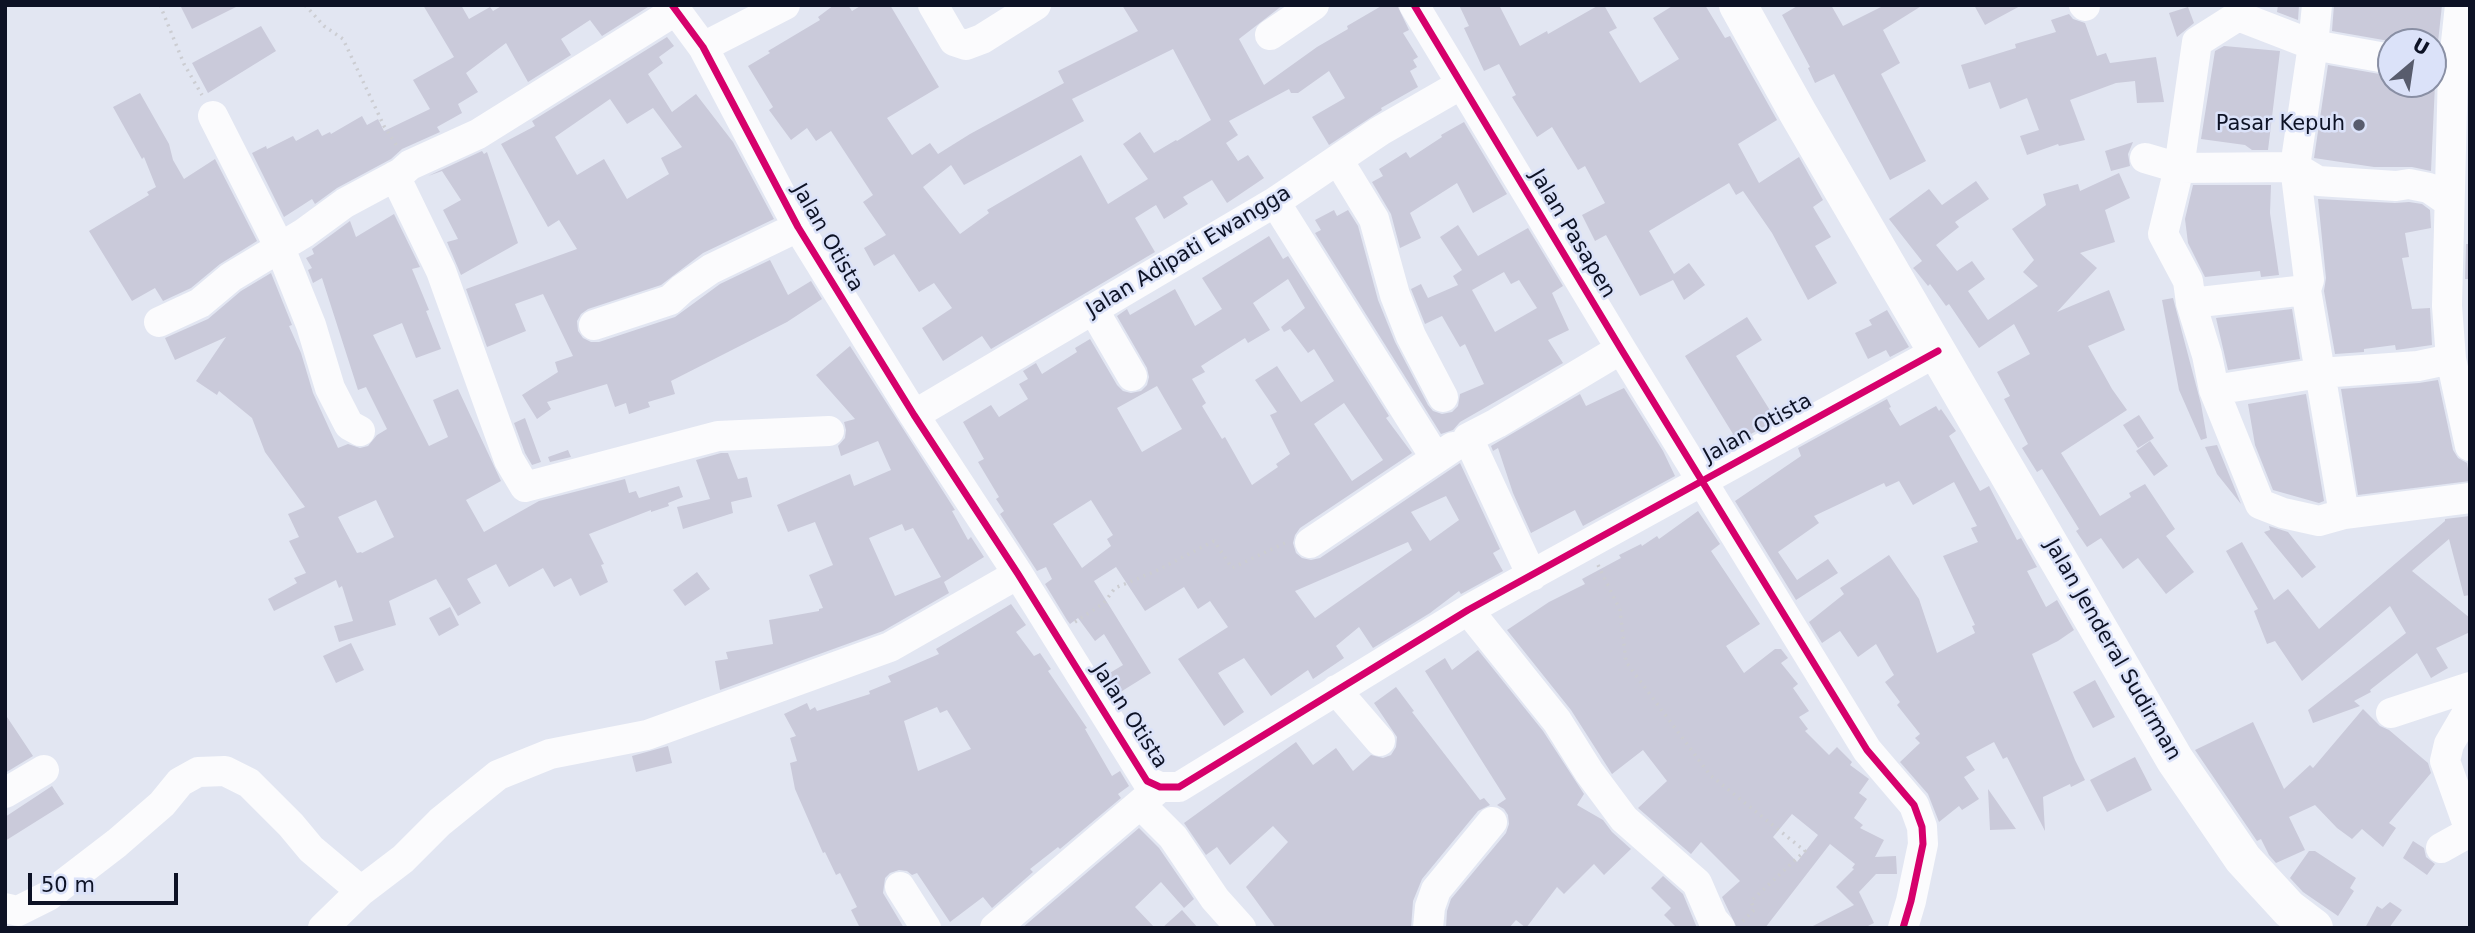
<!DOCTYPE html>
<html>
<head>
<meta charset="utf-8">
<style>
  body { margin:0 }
  #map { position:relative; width:2475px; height:933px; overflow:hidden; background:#e2e6f2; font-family:"DejaVu Sans",sans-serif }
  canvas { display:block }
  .frame { position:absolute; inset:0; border:7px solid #0d1225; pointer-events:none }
  .north { position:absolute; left:2377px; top:28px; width:70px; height:70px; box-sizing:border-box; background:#dbe2f9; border:2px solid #898fa4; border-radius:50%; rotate:29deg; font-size:19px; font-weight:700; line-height:28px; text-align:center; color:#0d1225 }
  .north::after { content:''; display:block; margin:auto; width:24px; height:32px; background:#585c6d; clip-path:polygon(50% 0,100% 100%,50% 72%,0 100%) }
  .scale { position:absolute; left:28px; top:873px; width:150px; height:32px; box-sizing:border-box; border:4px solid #0d1225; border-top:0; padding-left:9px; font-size:21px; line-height:24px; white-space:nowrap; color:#0d1225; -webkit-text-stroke:5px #dbe2f9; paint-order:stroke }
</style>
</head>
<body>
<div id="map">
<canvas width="2475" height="933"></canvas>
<div class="frame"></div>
<div class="north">U</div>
<div class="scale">50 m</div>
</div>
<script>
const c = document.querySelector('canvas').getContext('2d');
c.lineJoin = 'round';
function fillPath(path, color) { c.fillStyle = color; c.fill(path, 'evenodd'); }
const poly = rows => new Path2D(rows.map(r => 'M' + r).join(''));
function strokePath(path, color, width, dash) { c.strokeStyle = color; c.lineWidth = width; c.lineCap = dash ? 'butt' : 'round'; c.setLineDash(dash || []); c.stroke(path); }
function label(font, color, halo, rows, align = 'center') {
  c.font = font + ' "DejaVu Sans",sans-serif'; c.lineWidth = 5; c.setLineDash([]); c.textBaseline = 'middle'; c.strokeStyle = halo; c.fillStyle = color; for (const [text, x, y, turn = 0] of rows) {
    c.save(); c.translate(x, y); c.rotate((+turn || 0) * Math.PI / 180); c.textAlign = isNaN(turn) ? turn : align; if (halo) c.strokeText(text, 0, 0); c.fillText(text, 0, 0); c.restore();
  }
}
const building = poly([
  [180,5,240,5,192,29],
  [423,5,461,5,469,19,490,7,493,11,503,5,648,7,602,36,590,20,561,39,571,55,528,82,506,43,466,73,478,92,458,104,462,113,437,127,440,132,402,149,391,159,337,188,315,204,312,199,284,217,252,153,266,146,267,149,293,136,296,141,318,129,322,136,330,132,331,134,362,116,367,125,378,119,384,131,430,109,413,80,454,57],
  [834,5,848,5,852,11,862,5,890,5,939,87,887,118,912,155,930,143,938,154,970,134,1064,83,1058,71,1138,31,1122,5,1283,5,1239,39,1264,85,1317,47,1348,29,1347,26,1383,5,1397,5,1409,30,1403,33,1418,57,1413,60,1417,67,1410,71,1418,87,1381,108,1382,110,1329,145,1312,117,1345,98,1329,71,1298,93,1291,93,1289,89,1229,121,1238,135,1226,143,1238,161,1248,155,1264,178,1227,203,1212,180,1183,197,1188,204,1164,219,1156,205,1135,218,1155,252,991,349,982,336,943,361,922,328,952,308,934,283,919,292,894,254,874,266,864,248,886,235,863,202,873,195,831,131,816,141,807,128,791,140,769,110,773,107,748,66,770,53,768,51,820,20,818,17],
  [1173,49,1211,120,1177,141,1176,140,1154,153,1140,132,1123,144,1148,179,1108,204,1081,155,987,210,989,213,960,234,923,187,951,165,964,185,1084,121,1072,99],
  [1459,5,1499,5,1520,46,1547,31,1548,34,1599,5,1604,5,1617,28,1609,32,1640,83,1679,59,1653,18,1674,5,1705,5,1725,38,1730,36,1777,120,1738,144,1759,183,1799,157,1823,200,1813,207,1831,237,1815,246,1837,283,1808,300,1772,233,1743,191,1736,195,1729,183,1649,231,1674,274,1689,263,1705,285,1684,300,1673,280,1640,296,1606,235,1595,241,1582,215,1605,203,1585,166,1578,170,1552,127,1537,137,1512,97,1516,95,1499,64,1484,71,1464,28,1469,26],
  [1799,5,1831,5,1843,26,1885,5,1923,5,1883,30,1900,63,1881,74,1926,161,1890,180,1834,74,1815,83,1808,68,1810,67,1782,15],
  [1974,5,2022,5,1985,25],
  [2278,5,2299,5,2298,20,2277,12],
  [2334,5,2442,5,2438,42,2395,42,2332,31],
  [2188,7,2194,23,2177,37,2169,13],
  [2069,14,2073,19,2085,23,2097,56,2106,53,2110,63,2156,57,2164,102,2137,103,2135,81,2116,83,2070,100,2085,140,2059,146,2058,144,2027,155,2020,136,2039,130,2027,98,2000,109,1990,82,1969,89,1961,65,2016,48,2015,44,2056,32,2051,20],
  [261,26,276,51,208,93,192,63],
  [667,37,674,46,659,57,663,63,648,74,672,112,696,94,733,142,774,219,703,253,661,285,588,309,581,314,577,321,578,331,583,338,591,342,599,342,675,317,720,284,770,260,788,295,811,281,822,299,787,322,671,381,675,394,648,402,650,407,629,414,626,403,615,407,607,384,547,402,551,409,537,419,522,395,558,372,555,362,573,356,543,294,515,304,526,331,487,347,466,289,577,249,559,220,548,227,501,144,535,126,532,121],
  [610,99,627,124,653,108,682,147,661,158,669,174,627,199,604,159,577,175,555,137],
  [2224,46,2280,51,2268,150,2252,150,2245,145,2201,139,2215,51],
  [2328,65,2391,76,2391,84,2435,84,2431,171,2412,167,2374,167,2314,158],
  [140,93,169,144,173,160,184,179,215,159,257,241,220,264,191,288,163,301,155,288,132,301,89,231,149,195,147,192,156,187,144,157,142,159,113,107],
  [1464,122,1507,194,1473,213,1457,183,1410,213,1421,238,1400,248,1391,214,1372,182,1383,176,1379,169,1406,152,1410,158,1442,137,1441,135],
  [2133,142,2128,154,2130,166,2111,171,2105,151],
  [482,151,484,154,487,152,518,243,461,275,447,242,458,239,443,210,461,200,442,171,428,176],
  [2119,173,2130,198,2105,210,2115,242,2080,253,2097,268,2057,312,2109,290,2125,330,2088,346,2112,389,2127,410,2061,453,2100,516,2131,497,2129,493,2145,484,2175,529,2166,536,2194,572,2166,594,2138,558,2123,569,2101,538,2087,547,2076,531,2079,529,2042,469,2037,472,2022,448,2028,444,2004,399,2010,396,1997,372,2030,354,2014,324,1979,348,1949,304,1946,306,1930,284,1928,286,1915,270,1913,268,1922,261,1889,219,1929,189,1942,205,1976,181,1989,199,1955,222,1959,227,1936,245,1957,271,1972,261,1985,279,1968,291,1988,320,2038,286,2023,272,2034,260,2012,229,2046,205,2043,194,2078,184,2080,191],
  [2193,185,2271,185,2270,213,2279,275,2261,277,2260,271,2205,277,2188,243,2185,219],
  [2318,199,2395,203,2409,202,2422,204,2430,210,2431,228,2405,233,2409,257,2402,258,2412,309,2430,308,2432,345,2396,350,2395,345,2364,349,2364,352,2335,354,2324,291,2326,278],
  [1334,210,1337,216,1348,210,1358,226,1378,300,1395,342,1428,405,1433,411,1442,414,1452,412,1458,406,1460,394,1484,384,1465,344,1460,347,1442,316,1425,324,1411,289,1421,284,1428,298,1458,285,1453,276,1462,270,1440,237,1458,225,1478,256,1528,228,1563,286,1552,293,1569,330,1548,340,1563,363,1460,422,1453,430,1441,434,1315,233,1321,230,1315,220],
  [1504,272,1511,284,1519,280,1537,308,1495,332,1472,290],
  [394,214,420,267,412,269,429,310,426,311,441,349,416,358,402,323,373,335,429,446,448,437,433,400,458,389,501,481,466,500,484,532,539,501,625,479,629,493,636,491,639,498,679,486,683,497,668,503,669,506,651,512,651,510,589,534,604,564,601,565,608,582,580,596,571,578,554,587,543,568,509,587,496,564,467,579,481,603,458,616,436,579,389,601,396,625,339,642,334,626,353,621,342,586,339,588,336,580,274,611,268,599,297,583,294,578,306,573,289,541,299,537,288,514,305,507,265,452,252,418,219,391,217,395,196,381,226,337,175,360,165,338,208,319,241,291,271,273,292,325,289,326,301,353,313,393,338,448,348,444,360,448,368,446,377,435,387,429,366,387,358,390,322,278,313,283,308,270,312,268,306,258,314,254,312,249,350,221,356,237],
  [376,500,394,537,362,553,361,552,357,553,338,517],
  [1269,236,1283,259,1288,256,1389,416,1386,418,1412,453,1300,528,1295,535,1293,543,1296,553,1302,558,1311,560,1320,558,1460,463,1500,549,1493,553,1503,571,1461,594,1459,591,1430,613,1373,648,1359,627,1336,646,1344,658,1313,679,1308,670,1271,696,1244,658,1218,673,1244,712,1224,726,1178,659,1228,627,1210,601,1198,609,1184,587,1145,611,1116,567,1094,581,1151,673,1114,696,1103,677,1123,665,1104,634,1095,641,1078,618,1070,624,1067,620,1045,584,1052,579,1046,567,1037,571,1000,514,1004,511,996,499,999,497,978,462,984,459,963,422,991,405,999,417,1028,399,1019,384,1028,379,1023,371,1036,363,1042,374,1077,352,1075,348,1090,339,1117,385,1123,391,1131,393,1141,391,1147,385,1149,377,1147,368,1117,316,1127,309,1130,315,1175,289,1195,326,1222,309,1202,278],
  [1288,279,1305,308,1281,327,1284,332,1290,329,1308,353,1314,349,1334,381,1301,402,1277,366,1255,380,1277,412,1270,415,1290,454,1276,464,1278,467,1252,485,1225,437,1222,439,1202,406,1206,403,1192,379,1205,372,1201,366,1245,338,1248,343,1270,330,1253,303],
  [1157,386,1182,429,1142,452,1117,408],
  [1344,403,1383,460,1352,481,1314,424],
  [1446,496,1459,520,1430,541,1411,512],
  [1091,500,1113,535,1107,539,1111,546,1082,568,1053,524],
  [1408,542,1412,550,1315,618,1295,591],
  [2466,244,2470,244,2470,279,2465,279],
  [2173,298,2201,404,2207,438,2201,440,2179,390,2162,300],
  [2292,309,2300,359,2228,370,2216,318],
  [1887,310,1909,347,1890,357,1886,350,1868,359,1855,333,1872,325,1869,320],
  [1747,317,1762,340,1736,356,1776,420,1724,449,1720,442,1733,434,1685,356],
  [850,346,955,510,952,511,968,540,971,537,984,557,944,582,949,593,883,631,720,690,715,661,728,659,726,652,773,644,769,620,819,611,819,609,823,608,809,575,833,565,815,522,788,532,777,505,850,474,854,486,891,470,878,441,841,456,838,446,845,438,846,430,844,422,855,419,816,375],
  [902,524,905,531,913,528,941,577,895,596,869,538],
  [2438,380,2453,450,2458,458,2467,463,2470,481,2358,495,2341,389,2419,383],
  [1624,388,1663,451,1675,476,1583,526,1575,510,1531,533,1513,493,1498,448,1493,451,1491,446,1580,394,1586,406],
  [2306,394,2324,501,2319,503,2273,490,2255,445,2248,404],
  [1887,399,1891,407,1889,408,1900,426,1936,406,1939,411,1941,409,1956,431,1949,436,1980,491,1989,486,2017,540,2021,538,2037,567,2027,571,2046,607,2057,600,2074,630,2058,641,2032,654,2075,760,2085,780,2071,787,2070,784,2043,797,2045,831,2007,757,2003,759,1994,742,1966,757,1975,770,1964,777,1979,799,1962,810,1959,806,1939,822,1928,794,1900,762,1920,743,1915,738,1920,734,1897,705,1900,702,1885,682,1894,675,1876,644,1858,657,1840,631,1822,643,1809,622,1844,594,1840,588,1889,555,1919,599,1937,653,1975,633,1972,626,1975,625,1943,556,1978,542,1971,528,1977,526,1954,482,1913,505,1899,481,1886,487,1884,483,1814,516,1819,523,1778,552,1797,580,1828,559,1838,573,1796,600,1735,501,1801,456,1798,448],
  [2139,415,2154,438,2138,448,2123,425],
  [525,418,541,462,532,465,525,453,514,423],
  [2150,441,2168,466,2154,476,2136,451],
  [2217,445,2241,504,2217,474,2205,447],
  [568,450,571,457,550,462,548,457],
  [721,453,728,453,738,479,747,477,752,497,731,502,733,513,683,529,677,507,710,499,696,460],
  [1698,511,1720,544,1711,551,1760,624,1726,646,1744,673,1775,649,1781,649,1788,658,1781,663,1798,684,1793,688,1809,711,1799,717,1808,729,1805,731,1829,755,1837,747,1852,762,1850,765,1869,779,1859,793,1867,799,1854,818,1863,825,1860,828,1884,840,1875,857,1896,856,1897,874,1876,874,1859,892,1874,923,1864,928,1809,928,1854,905,1836,887,1854,869,1852,868,1855,864,1830,844,1765,928,1737,928,1722,897,1740,881,1701,842,1691,854,1638,808,1667,781,1643,750,1612,774,1571,710,1507,630,1549,602,1585,584,1582,579,1621,558,1619,555,1641,544,1642,546,1657,536,1659,539],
  [1792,814,1818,835,1797,862,1773,837],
  [2470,516,2470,595,2464,596,2449,539,2412,571,2470,618,2470,632,2436,648,2448,668,2431,678,2417,653,2370,690,2371,692,2354,701,2360,706,2313,723,2308,710,2406,633,2390,606,2302,681,2275,641,2267,644,2254,611,2258,609,2226,551,2242,542,2274,600,2288,589,2319,629,2445,521,2445,519],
  [2269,526,2288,532,2316,567,2302,578,2264,532,2270,530],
  [697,572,710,589,685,606,673,590],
  [1011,604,1026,625,1016,632,1034,656,1040,653,1051,669,1048,671,1087,728,1085,729,1112,776,1120,771,1129,786,1118,794,1121,798,1060,849,1058,847,1030,869,1033,872,992,908,983,897,950,922,917,873,912,875,907,871,899,870,890,873,885,878,883,893,904,928,860,928,851,910,857,907,840,873,836,875,825,852,823,853,795,789,790,763,797,761,790,738,796,736,784,714,807,703,810,710,815,707,817,711,870,694,869,691,891,682,888,676,939,654,936,649],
  [937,707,940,713,947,710,971,749,918,771,904,721],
  [450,607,459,625,439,636,429,618],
  [351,643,364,670,336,683,323,656],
  [1478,650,1543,731,1584,794,1577,805,1603,820,1612,832,1631,849,1604,875,1594,864,1564,894,1557,887,1526,928,1516,920,1509,928,1446,928,1447,911,1451,899,1506,833,1509,824,1508,815,1504,809,1497,805,1506,799,1425,671,1445,658,1452,670],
  [2095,680,2115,717,2093,728,2073,692],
  [1396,687,1414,711,1412,712,1480,800,1484,798,1490,805,1478,811,1422,879,1413,901,1411,928,1276,928,1246,887,1288,842,1273,826,1230,865,1217,847,1206,855,1184,823,1296,742,1313,765,1336,748,1353,771,1371,755,1383,758,1391,755,1396,747,1397,737,1374,703],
  [2363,709,2380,726,2389,730,2428,763,2431,773,2389,823,2396,828,2383,847,2362,829,2352,839,2337,828,2315,805,2289,817,2305,850,2276,863,2269,855,2261,839,2257,841,2195,750,2253,722,2284,789,2310,765,2313,768],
  [5,714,33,756,5,773],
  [668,746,672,763,636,772,632,756],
  [2135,757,2152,790,2107,812,2090,780],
  [52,786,64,804,5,841,5,817],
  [1988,789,2016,829,1990,830],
  [1139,828,1159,848,1194,899,1184,908,1161,882,1135,907,1155,928,1022,928],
  [2413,841,2424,848,2426,857,2435,864,2427,875,2403,858],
  [2309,851,2315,851,2356,878,2350,888,2354,891,2338,916,2303,892,2290,878],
  [1663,876,1683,894,1697,928,1677,928,1664,915,1671,908,1651,888],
  [2390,902,2402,910,2389,928,2365,928,2377,906,2382,909],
  [1182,910,1198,928,1162,928]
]);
const path = poly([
  [160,5,184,64,202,95],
  [305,5,324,26,343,39,384,126,397,146],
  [1598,565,1620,610,1626,662,1710,775,1805,851,1751,901,1754,910,1742,922],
  [1075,622,1104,603,1115,588,1156,571,1214,541,1232,568,1287,542]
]);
const minor = poly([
  [672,5,703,47,798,227,914,415,1018,574,1147,781,1160,787,1179,787,1468,610,1938,351],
  [933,5,954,41,966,45,982,39,1036,5],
  [1414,5,1621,349,1867,750,1914,805,1922,827,1923,844,1911,901,1903,928],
  [2084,5,2085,6],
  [2317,5,2313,45,2295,167,2309,280,2306,290,2344,514,2470,498],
  [2460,5,2453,70,2447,306,2451,359,2470,446],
  [1270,35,1314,5],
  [703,47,785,5],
  [213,116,280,248,311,325,330,388,349,425,360,431],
  [2145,158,2179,168,2295,167,2318,181,2396,186,2409,184,2429,188,2448,201],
  [1338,160,1374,219,1395,295,1411,336,1443,397],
  [395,176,441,271,509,460,525,487,718,436,829,431],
  [1275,202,1435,457],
  [2191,303,2306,290],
  [1093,309,1132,376],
  [159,322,200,303,231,277,304,233,345,203,401,173,410,165,478,134,675,11],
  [594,325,670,300,682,289,711,269,798,227],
  [2214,390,2320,373,2418,366,2451,359],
  [914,415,1275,202,1380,131,1460,85],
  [2344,514,2319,521,2283,513,2260,504,2214,390,2207,355,2191,303,2188,281,2163,234,2179,168,2197,42,2238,16,2313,45,2391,59],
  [1310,543,1453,447],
  [1532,576,1468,438,1497,423,1621,349],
  [1468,610,1557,721,1589,772,1624,819,1697,883,1713,920,1720,928],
  [1336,690,1380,741],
  [2470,708,2449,744,2445,761,2470,831],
  [2391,713,2470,687],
  [5,793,44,770],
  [1141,805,1173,837,1215,899,1241,928],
  [2441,848,2470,832],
  [900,887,926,928],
  [5,908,18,911,48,896,117,843,162,804,180,782,198,772,225,771,249,783,291,825,311,849,361,891],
  [323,928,361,891,403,859,440,822,498,775,550,754,647,735,890,647,1018,574],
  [995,928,1160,787],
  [1428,928,1430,907,1436,890,1492,822]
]);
const major = poly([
  [1738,5,1798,113,2175,760,2243,859,2289,909,2314,928]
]);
const cycleway = poly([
  [672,5,703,47,798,227,914,415,1018,574,1147,781,1160,787,1179,787,1468,610,1938,351],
  [1414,5,1621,349,1867,750,1914,805,1922,827,1923,844,1911,901,1903,928]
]);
const markers = [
  [2359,125,7,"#585c6d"]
];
const poiNames = [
  ["Pasar Kepuh",2345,125]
];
const streetNames = [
  ["Jalan Pasapen",1572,234,59],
  ["Jalan Otista",827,238,60],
  ["Jalan Adipati Ewangga",1189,252,-31],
  ["Jalan Otista",1758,429,-29],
  ["Jalan Jenderal Sudirman",2112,650,60],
  ["Jalan Otista",1129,716,57]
];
fillPath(building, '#cacada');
strokePath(path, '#cccdd2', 3.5, [2, 5]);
strokePath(minor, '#fbfbfd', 30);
strokePath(major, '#fbfbfd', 38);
strokePath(cycleway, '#d6006c', 7);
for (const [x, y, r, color] of markers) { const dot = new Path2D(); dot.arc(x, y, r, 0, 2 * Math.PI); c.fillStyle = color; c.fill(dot); strokePath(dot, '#dbe2f9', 2.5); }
label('21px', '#0d1225', '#dbe2f9', poiNames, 'right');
label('21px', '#0d1225', '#dbe2f9', streetNames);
</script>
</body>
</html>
